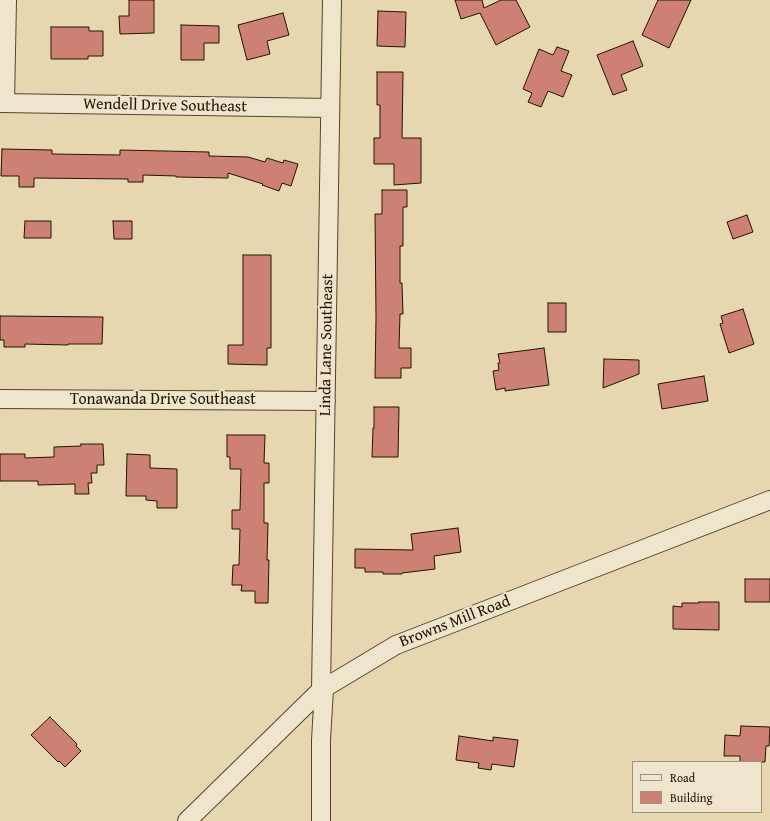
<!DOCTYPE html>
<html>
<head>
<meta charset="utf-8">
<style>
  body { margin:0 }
  #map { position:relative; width:770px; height:821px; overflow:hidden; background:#e6d7b0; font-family:"Gentium Book Plus",serif }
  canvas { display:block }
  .legend { position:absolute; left:632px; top:761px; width:130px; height:52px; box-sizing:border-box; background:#efe5cc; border:1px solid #9f917a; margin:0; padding:5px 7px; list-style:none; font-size:12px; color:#261200 }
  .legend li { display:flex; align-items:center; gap:8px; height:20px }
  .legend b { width:20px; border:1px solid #9f917a }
</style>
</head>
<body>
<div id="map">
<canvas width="770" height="821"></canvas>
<ul class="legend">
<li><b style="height:5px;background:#efe5cc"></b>Road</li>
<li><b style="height:11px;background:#cd8174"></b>Building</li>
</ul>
</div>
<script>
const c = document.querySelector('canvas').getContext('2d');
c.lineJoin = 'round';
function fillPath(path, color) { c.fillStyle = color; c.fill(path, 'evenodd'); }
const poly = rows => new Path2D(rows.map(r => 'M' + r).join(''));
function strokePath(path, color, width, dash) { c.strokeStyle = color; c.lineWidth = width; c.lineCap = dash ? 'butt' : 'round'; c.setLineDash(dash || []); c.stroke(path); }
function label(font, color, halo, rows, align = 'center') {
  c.font = font + ' "Gentium Book Plus",serif'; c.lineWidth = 4; c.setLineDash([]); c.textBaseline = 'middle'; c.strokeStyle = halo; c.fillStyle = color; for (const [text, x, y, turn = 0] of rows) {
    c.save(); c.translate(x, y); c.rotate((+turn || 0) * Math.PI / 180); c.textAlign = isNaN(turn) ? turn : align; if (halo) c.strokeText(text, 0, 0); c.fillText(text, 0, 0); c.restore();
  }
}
const building = poly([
  [129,0,154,0,154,33,120,34,119,16,129,16,129,0],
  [455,0,482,0,484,8,501,0,516,0,530,27,496,45,480,13,461,19,455,0],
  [658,0,691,0,669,48,642,35,658,0],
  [378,11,406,12,405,47,377,46,378,11],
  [283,13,289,35,267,41,270,54,247,60,238,25,283,13],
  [181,25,219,26,219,43,204,43,204,60,181,60,181,25],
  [51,27,89,27,89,31,103,31,103,56,88,56,88,59,51,59,51,27],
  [633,41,643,66,621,75,627,90,613,95,597,55,633,41],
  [557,47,569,51,561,71,572,75,563,97,548,91,541,107,528,102,532,93,523,89,539,49,553,55,557,47],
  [377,72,403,72,402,138,421,138,421,183,394,185,394,164,374,164,374,138,380,138,380,105,377,105,377,72],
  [2,149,52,150,52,154,120,155,120,150,209,152,209,156,248,157,265,162,267,158,283,163,284,160,298,164,291,186,282,183,279,191,262,185,263,184,228,173,228,178,176,177,176,176,143,175,143,182,128,182,128,179,34,178,34,187,19,187,19,176,1,176,2,149],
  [382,190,407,190,407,207,403,207,403,246,400,246,400,283,402,283,403,314,400,314,399,348,411,348,411,368,401,368,401,378,375,378,376,318,375,214,382,214,382,190],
  [747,215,753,232,733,239,727,222,747,215],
  [25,221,51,221,51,238,24,238,25,221],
  [113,221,132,221,132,239,114,239,113,221],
  [243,255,271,255,271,348,267,348,267,365,228,364,228,345,243,345,243,255],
  [548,303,566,303,566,332,548,332,548,303],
  [743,309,754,344,729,353,720,324,723,323,721,316,743,309],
  [0,316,103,317,102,344,68,344,68,345,25,344,25,347,4,347,4,340,0,340,0,316],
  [544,348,549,385,505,391,505,388,496,390,493,371,499,370,498,363,500,363,498,354,544,348],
  [604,359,639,360,639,374,603,388,604,359],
  [704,376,708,401,662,409,658,384,704,376],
  [374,407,399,407,398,457,372,457,373,428,374,428,374,407],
  [227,435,265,435,264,463,269,463,269,483,264,483,264,523,268,523,267,560,269,560,268,603,255,603,255,591,241,591,242,585,232,585,233,565,239,565,240,529,232,529,232,510,240,510,241,469,230,469,230,457,227,457,227,435],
  [81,444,103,444,104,465,97,465,97,473,91,473,92,483,88,483,89,494,75,494,75,484,38,485,38,481,0,481,0,454,25,454,25,458,54,457,54,447,81,446,81,444],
  [127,454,150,455,150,468,177,469,177,508,157,508,157,501,146,500,146,496,126,496,127,454],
  [458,528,461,552,434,556,435,569,402,573,402,574,383,574,383,572,365,572,365,568,355,568,355,549,413,550,411,534,458,528],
  [745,579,770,579,770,602,745,602,745,579],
  [699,602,719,602,719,630,673,629,673,606,682,607,682,603,699,603,699,602],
  [50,717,77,744,76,746,81,751,65,767,59,761,58,762,31,735,50,717],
  [741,726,770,727,769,746,766,746,765,762,740,762,740,756,724,756,725,735,740,736,741,726],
  [459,736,493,741,493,737,518,740,514,767,492,764,491,770,478,768,479,763,456,760,459,736]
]);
const minor = poly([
  [0,103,330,108],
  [5,103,7,0],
  [0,399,326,401],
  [321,690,332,0],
  [187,821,321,690,396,645,770,500],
  [321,821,321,740,324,689]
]);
const streetNames = [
  ["Wendell Drive Southeast",165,106,1],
  ["Linda Lane Southeast",327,345,-89],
  ["Tonawanda Drive Southeast",163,400],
  ["Browns Mill Road",455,622,-21]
];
fillPath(building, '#cd8174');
strokePath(building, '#261200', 1);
strokePath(minor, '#56432c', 20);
strokePath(minor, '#efe5cc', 18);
label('16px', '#261200', '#efe5cc', streetNames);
</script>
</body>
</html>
